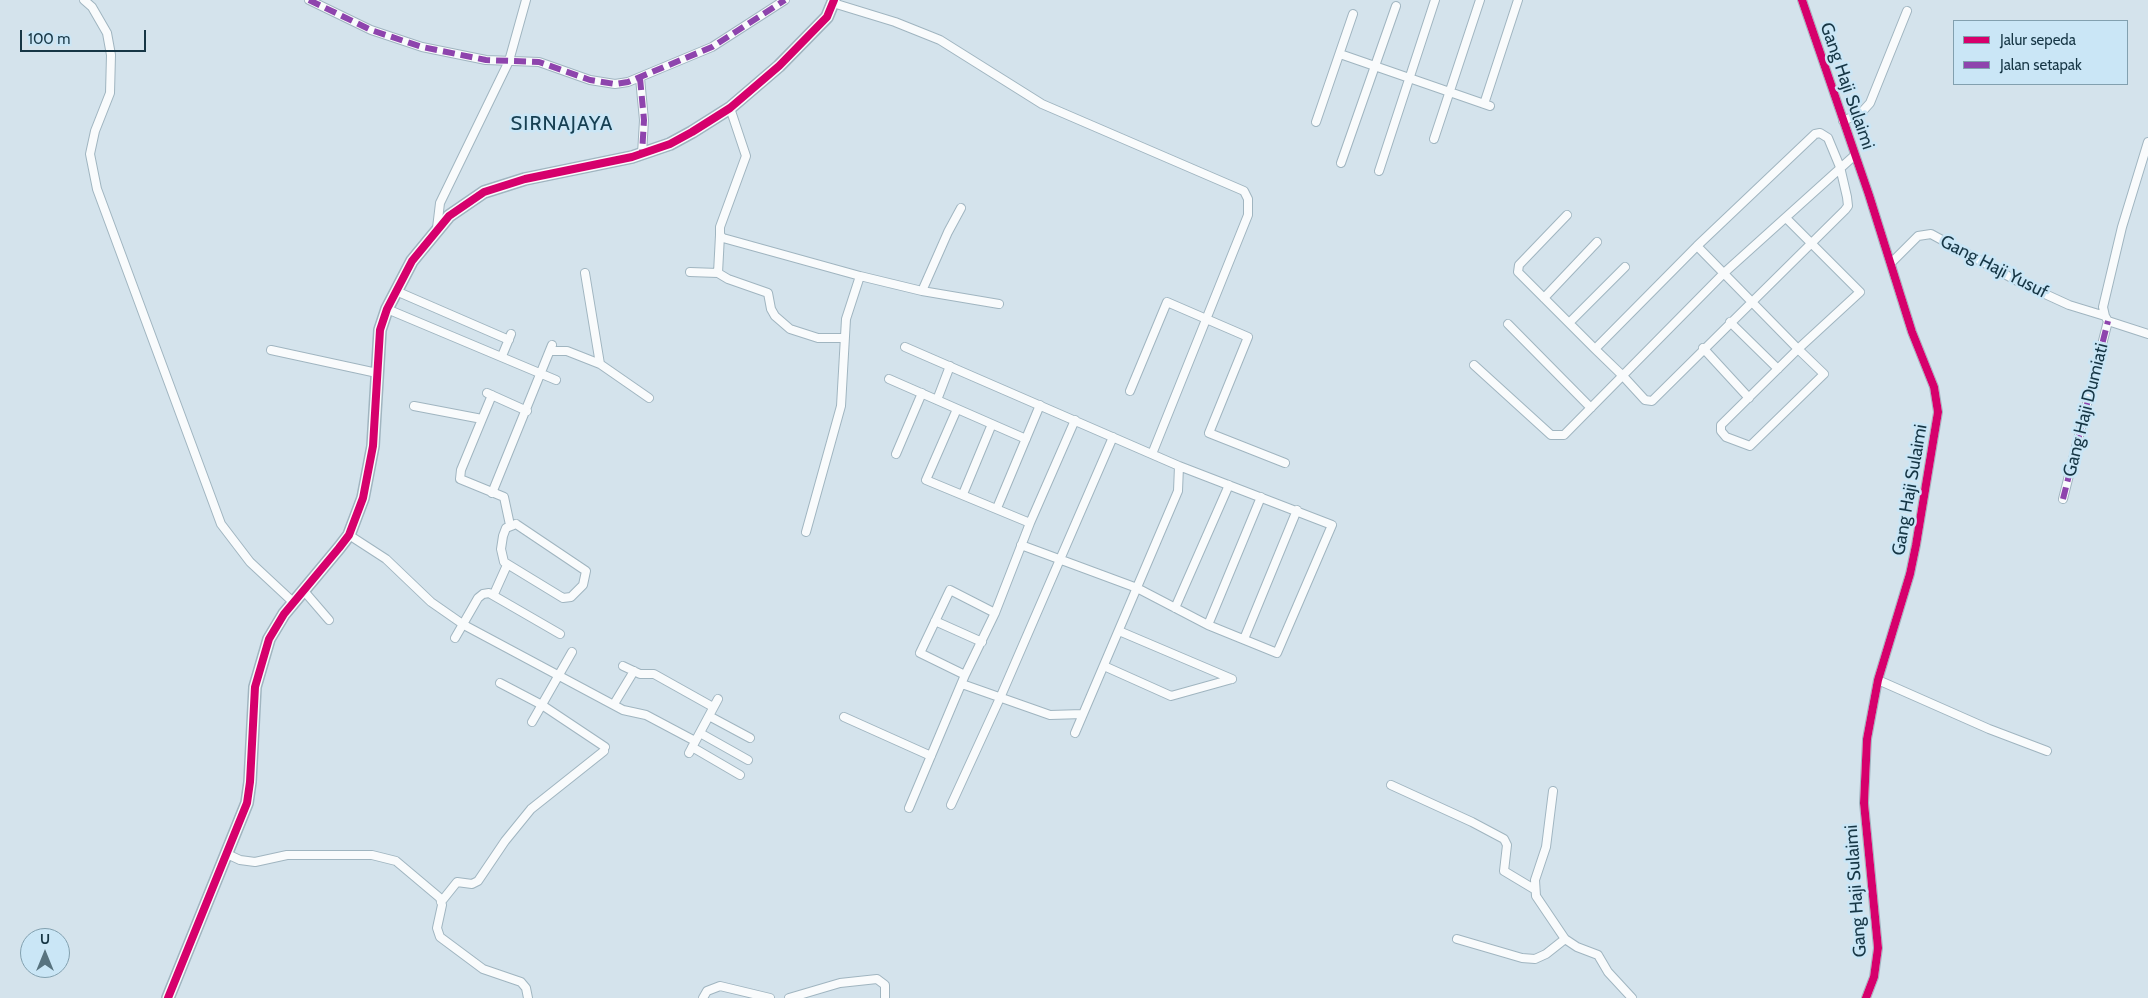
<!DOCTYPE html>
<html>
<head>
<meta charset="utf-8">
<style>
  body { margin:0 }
  #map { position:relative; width:2148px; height:998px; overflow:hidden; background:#d4e3ec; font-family:Cabin,sans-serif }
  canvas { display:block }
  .legend { position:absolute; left:1953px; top:20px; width:175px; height:65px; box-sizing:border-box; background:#cae6f6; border:1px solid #82a0af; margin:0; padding:6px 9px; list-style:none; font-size:15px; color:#163645 }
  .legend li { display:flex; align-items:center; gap:10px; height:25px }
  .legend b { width:25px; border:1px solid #82a0af }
  .north { position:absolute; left:20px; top:928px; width:50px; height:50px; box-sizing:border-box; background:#cae6f6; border:1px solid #82a0af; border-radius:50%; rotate:0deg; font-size:14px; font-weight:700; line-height:20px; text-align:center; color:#163645 }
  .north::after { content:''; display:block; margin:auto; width:18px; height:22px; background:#58737f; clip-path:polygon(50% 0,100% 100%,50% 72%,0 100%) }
  .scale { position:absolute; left:20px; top:30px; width:126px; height:22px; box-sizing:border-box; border:2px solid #163645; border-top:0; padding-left:6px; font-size:15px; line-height:18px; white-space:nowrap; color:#163645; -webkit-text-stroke:4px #cae6f6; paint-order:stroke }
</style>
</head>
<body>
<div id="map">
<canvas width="2148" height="998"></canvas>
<ul class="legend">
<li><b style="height:6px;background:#d6006c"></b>Jalur sepeda</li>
<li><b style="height:6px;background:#8e44ad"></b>Jalan setapak</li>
</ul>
<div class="north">U</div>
<div class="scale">100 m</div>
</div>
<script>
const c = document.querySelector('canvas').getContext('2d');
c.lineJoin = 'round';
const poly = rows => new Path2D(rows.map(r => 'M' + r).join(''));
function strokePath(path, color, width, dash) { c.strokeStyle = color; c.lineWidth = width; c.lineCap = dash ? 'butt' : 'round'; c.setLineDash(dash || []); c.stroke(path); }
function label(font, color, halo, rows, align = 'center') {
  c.font = font + ' Cabin,sans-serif'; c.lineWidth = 5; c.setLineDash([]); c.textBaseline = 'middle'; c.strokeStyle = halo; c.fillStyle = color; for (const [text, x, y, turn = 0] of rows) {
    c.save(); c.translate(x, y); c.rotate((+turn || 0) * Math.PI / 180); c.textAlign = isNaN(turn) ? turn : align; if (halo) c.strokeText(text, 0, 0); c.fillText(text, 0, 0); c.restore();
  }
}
const street = poly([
  [84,0,92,7,107,33,111,55,110,93,95,131,90,154,97,189,221,524,250,562,293,602],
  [309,0,371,30,422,47,486,60,539,62,590,80,615,84,628,82,712,47,785,0],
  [1802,0,1869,195,1912,332,1934,387,1938,412,1916,545,1910,574,1878,680,1867,739,1864,803,1878,948,1874,977,1866,998],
  [833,3,895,22,940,40,1042,104,1244,191,1248,199,1248,215,1152,454],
  [1340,54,1490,106],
  [640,78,644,120,642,154],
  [1484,104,1518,0],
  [730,108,746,156,720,227,720,235,723,238,860,276,922,291,999,304],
  [1843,121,1861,113,1870,103,1907,11],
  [1316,122,1353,14],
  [1434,139,1480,0],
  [2148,142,2122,227,2103,307,2105,316,2108,321,2148,334],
  [1341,163,1396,6],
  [1379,171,1435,0],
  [1567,215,1519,265,1518,272,1595,349,1623,376,1645,400,1652,401,1845,210,1848,206,1847,197,1840,167,1828,138,1820,133,1815,134,1697,246,1595,349],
  [437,228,440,203,509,61,526,0],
  [1697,246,1798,349,1824,374,1750,446,1726,437,1721,431,1721,425,1798,349,1860,292,1786,218],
  [1891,263,1918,236,1931,234,2021,283,2069,305,2105,316],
  [690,272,718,273,728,279,768,293,771,309,775,316,790,329,818,338,843,338],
  [585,273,600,364,649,398],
  [718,273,720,235],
  [396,291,509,340],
  [922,291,948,232,961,208],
  [1544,298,1597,242],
  [387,309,556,380],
  [1730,322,1778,369],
  [1569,323,1625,267],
  [1508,324,1591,408],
  [905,347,1179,466,1178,491,1075,733],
  [1703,348,1749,398],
  [271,350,377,373],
  [550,351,567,351,600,364],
  [502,356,511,334],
  [1474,365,1551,435,1564,435,1724,273,1855,155],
  [889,379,1026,439],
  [1130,391,1167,302,1248,337,1209,433,1285,463],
  [487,393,527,411],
  [492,395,461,470,460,479,504,497,510,525],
  [937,400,950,366],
  [414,406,482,419],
  [957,409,926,480,1030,523],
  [896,454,922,393],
  [492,493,552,345],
  [963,494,992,424],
  [2063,499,2108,321],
  [997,508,1040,405],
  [516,524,586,571,583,585,571,597,563,598,504,562,501,549,503,536,506,528,516,524],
  [806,532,841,406,846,319,860,276],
  [349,535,386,559,431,602,464,625,623,710,646,715,695,741],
  [1021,545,1137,588,1208,625,1277,653,1332,525,1179,466],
  [304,591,329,620],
  [494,594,507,565],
  [1175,608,1229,485],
  [935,621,982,642],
  [1208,625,1261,497],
  [1119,631,1232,679],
  [455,638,478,598,483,594,489,593,560,634],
  [1244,639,1297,510],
  [623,666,640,674,654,674,713,707],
  [1104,666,1171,696,1232,679],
  [965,675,920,653,950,590,995,613],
  [1878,680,1989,729,2047,751],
  [500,683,542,705,605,747],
  [962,684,1050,715,1083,714],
  [614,704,634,671],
  [709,716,750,738],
  [844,717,931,756],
  [532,722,572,652],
  [700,733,748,760],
  [692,747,740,775],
  [689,753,718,699],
  [1391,785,1472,822,1504,839,1507,845,1504,871,1534,889],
  [1553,791,1546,847,1535,880,1536,896,1565,939,1577,947,1598,955,1608,972,1632,998],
  [951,805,1000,698,1113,437],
  [909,808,965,675,995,613,1030,523,1075,420],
  [227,854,240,860,255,862,287,855,372,855,396,861,440,898,442,905,437,928,440,937,483,969,521,982,526,988,528,998],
  [441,902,457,882,472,884,478,881,505,841,531,809,604,751],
  [1457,939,1522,958,1535,959,1546,954,1565,939],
  [703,998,707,991,720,986,770,998],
  [789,998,840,983,877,979,885,985,885,998]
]);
const secondary = poly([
  [168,998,247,803,250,782,255,687,269,639,284,614,339,548,349,535,363,498,373,446,380,330,387,309,412,261,449,216,484,192,525,179,632,157,670,144,692,132,730,108,779,66,827,17,834,0]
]);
const quiet = poly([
  [309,0,371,30,422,47,486,60,539,62,590,80,615,84,628,82,712,47,785,0],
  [640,78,644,120,642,154],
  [2063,499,2108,321]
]);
const cycleway = poly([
  [1802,0,1869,195,1912,332,1934,387,1938,412,1916,545,1910,574,1878,680,1867,739,1864,803,1878,948,1874,977,1866,998],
  [168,998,247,803,250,782,255,687,269,639,284,614,339,548,349,535,363,498,373,446,380,330,387,309,412,261,449,216,484,192,525,179,632,157,670,144,692,132,730,108,779,66,827,17,834,0]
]);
const streetNames = [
  ["Gang Haji Sulaimi",1847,86,71],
  ["Gang Haji Yusuf",1994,267,27],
  ["Gang Haji Dumiati",2086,410,-76],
  ["Gang Haji Sulaimi",1910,490,-80],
  ["Gang Haji Sulaimi",1856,891,-94]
];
const quarterNames = [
  ["SIRNAJAYA",562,124]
];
strokePath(street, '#a0b5c0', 10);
strokePath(secondary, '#a0b5c0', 14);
strokePath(street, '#f9fbfc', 8);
strokePath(secondary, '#f9fbfc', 11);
strokePath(quiet, '#8e44ad', 6, [12, 6]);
strokePath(cycleway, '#d6006c', 8);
label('18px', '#163645', '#cae6f6', streetNames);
c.letterSpacing = '1px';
label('20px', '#174053', '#cae6f6', quarterNames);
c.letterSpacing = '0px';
</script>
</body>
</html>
